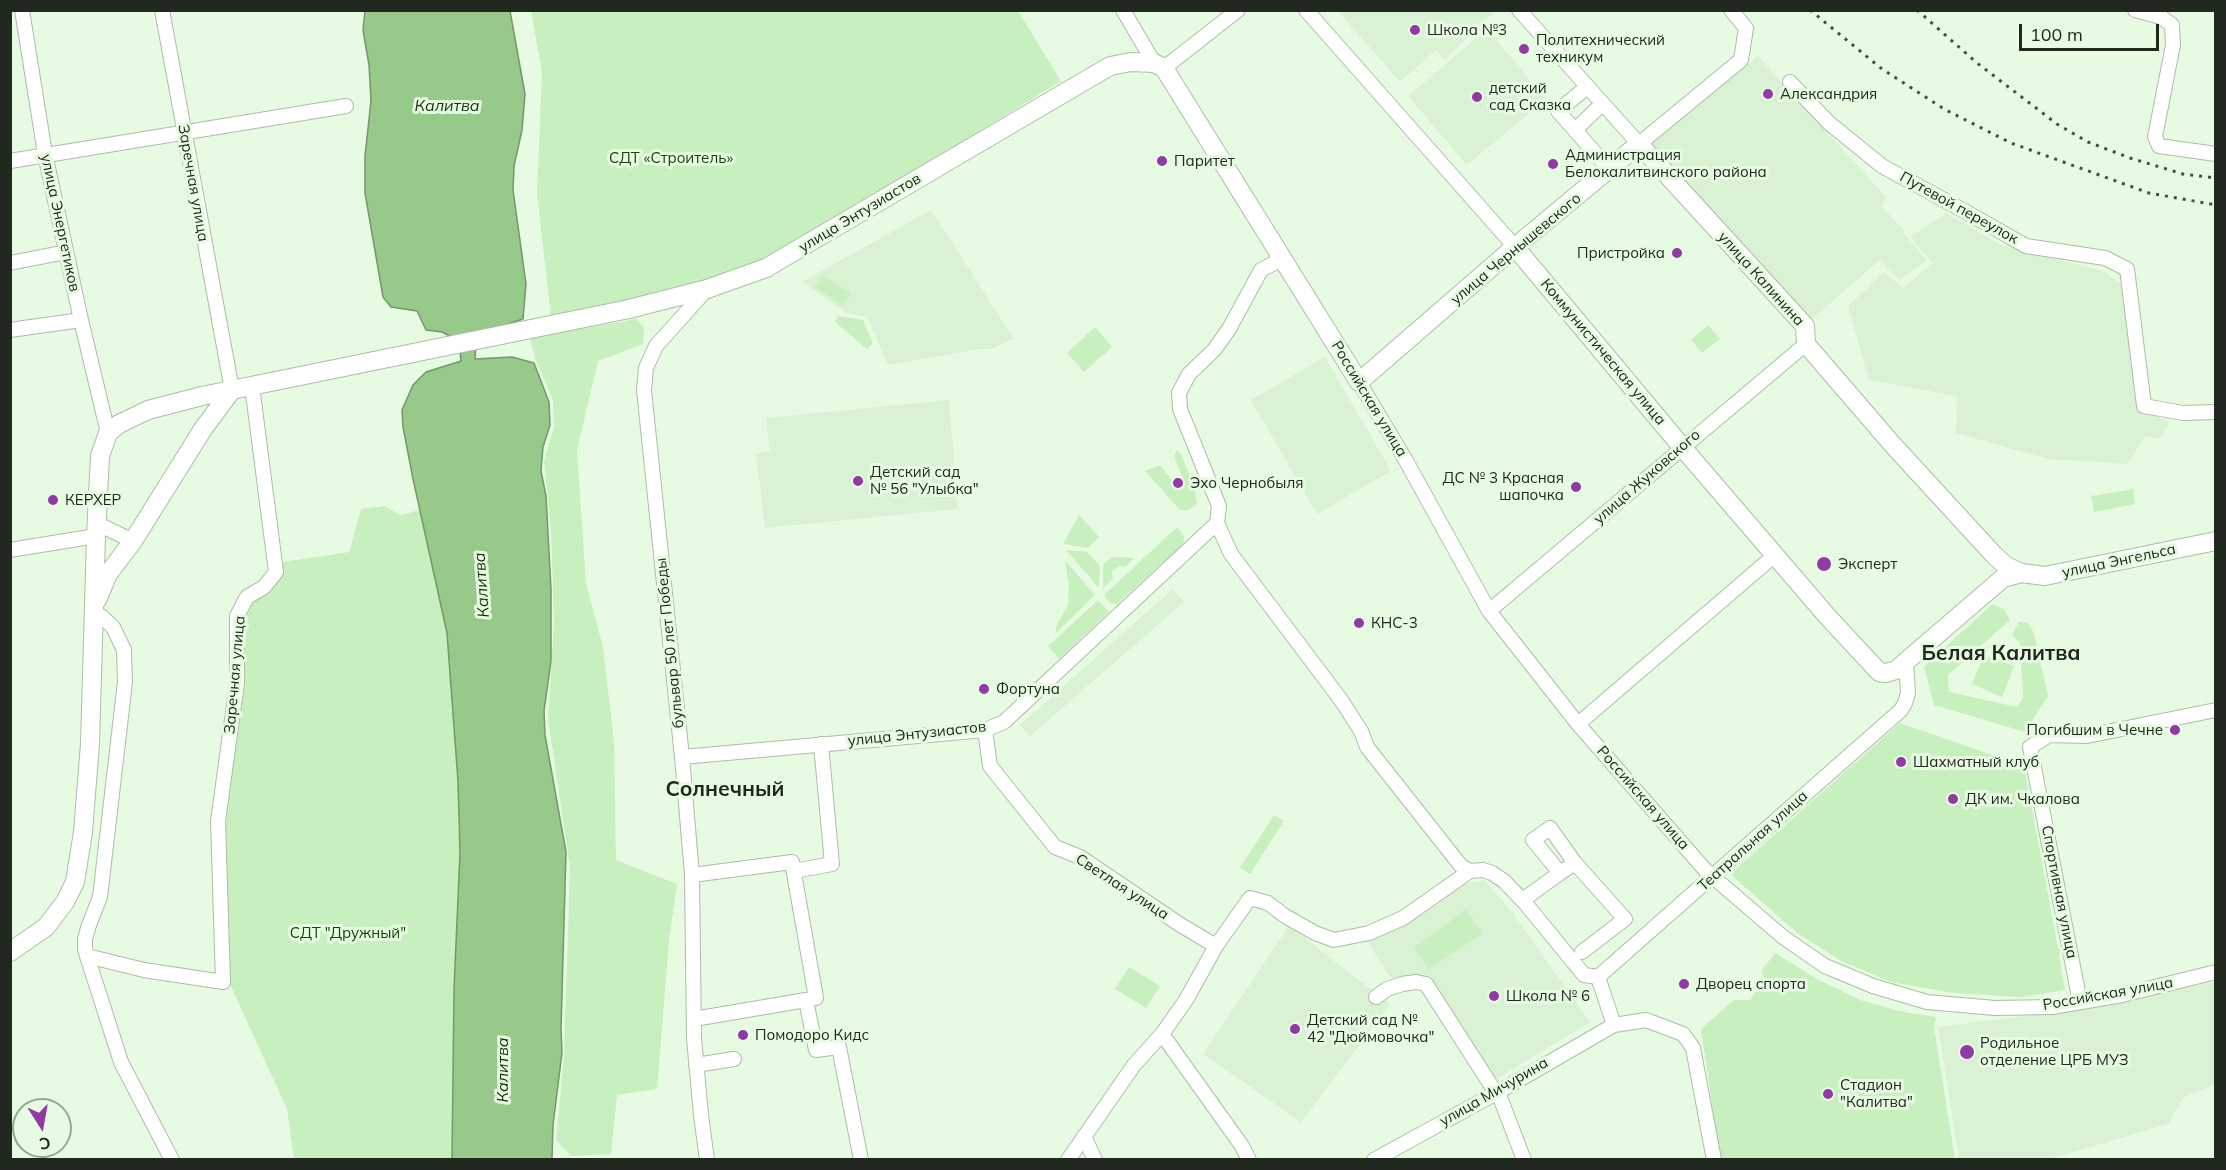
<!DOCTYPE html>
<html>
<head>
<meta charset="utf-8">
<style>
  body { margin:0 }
  #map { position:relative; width:2226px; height:1170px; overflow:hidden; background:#e7fbe2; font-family:Mulish,sans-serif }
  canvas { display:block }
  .frame { position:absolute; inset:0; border:12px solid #20281f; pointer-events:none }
  .north { position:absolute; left:12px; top:1098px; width:60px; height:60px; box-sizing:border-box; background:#e7fbe2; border:2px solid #97a794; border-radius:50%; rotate:169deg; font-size:16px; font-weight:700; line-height:24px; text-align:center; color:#20281f }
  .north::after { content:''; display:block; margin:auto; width:21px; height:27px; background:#9139a5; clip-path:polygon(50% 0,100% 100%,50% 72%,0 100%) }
  .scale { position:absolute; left:2019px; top:24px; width:140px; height:27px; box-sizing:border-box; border:3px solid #20281f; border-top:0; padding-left:8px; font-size:18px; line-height:21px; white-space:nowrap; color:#20281f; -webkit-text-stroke:4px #e7fbe2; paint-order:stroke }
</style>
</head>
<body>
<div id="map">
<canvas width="2226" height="1170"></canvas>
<div class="frame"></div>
<div class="north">С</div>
<div class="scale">100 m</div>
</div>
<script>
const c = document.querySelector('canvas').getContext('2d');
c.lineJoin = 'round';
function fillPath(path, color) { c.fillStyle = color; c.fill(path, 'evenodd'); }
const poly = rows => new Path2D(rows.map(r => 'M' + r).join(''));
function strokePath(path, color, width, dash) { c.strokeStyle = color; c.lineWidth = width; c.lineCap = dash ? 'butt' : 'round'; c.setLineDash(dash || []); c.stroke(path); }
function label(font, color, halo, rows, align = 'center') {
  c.font = font + ' Mulish,sans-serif'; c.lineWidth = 6; c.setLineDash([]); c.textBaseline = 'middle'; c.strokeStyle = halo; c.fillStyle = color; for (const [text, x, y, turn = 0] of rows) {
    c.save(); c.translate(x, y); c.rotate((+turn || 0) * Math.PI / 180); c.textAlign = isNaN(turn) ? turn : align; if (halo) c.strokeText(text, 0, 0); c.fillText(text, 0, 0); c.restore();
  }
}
const built = poly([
  [1338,11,1495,11,1444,60,1436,50,1400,82],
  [1487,29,1546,99,1467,165,1408,96],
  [1758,56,1886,197,1881,206,1903,229,1906,236,1927,260,1899,280,1880,260,1812,319,1650,144],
  [931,210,1014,339,991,349,980,349,888,365,867,317,847,313,802,282],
  [1947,213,2001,245,2103,271,2122,285,2139,408,2169,422,2160,439,2145,436,2128,464,2048,459,1956,433,1957,396,1869,380,1848,306,1884,272,1903,288,1933,263,1910,237],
  [1325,357,1391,471,1317,514,1251,400],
  [949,400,958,509,765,528,756,454,770,451,766,418],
  [1173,589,1184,602,1030,736,1020,725],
  [1484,880,1512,912,1590,1022,1492,1082,1427,979,1413,975,1398,983,1388,974,1365,938,1400,926,1428,911,1465,884],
  [1289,926,1390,1004,1301,1122,1203,1054],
  [2215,982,2215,1084,2183,1098,2168,1124,2050,1159,1959,1159,1938,1027,2058,1012]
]);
const green = poly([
  [531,11,1018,11,1061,81,817,231,757,265,649,298,551,316,537,194,542,73],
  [822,275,851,294,843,306,815,287],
  [838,316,863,320,873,343,867,349,835,322],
  [637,319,644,328,643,344,598,361,577,450,586,583,603,647,614,742,616,860,677,884,669,941,657,1089,617,1095,611,1154,571,1156,556,1140,564,1057,570,867,548,719,554,622,551,531,544,461,554,427,553,400,535,358,530,338],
  [1708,325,1720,339,1702,353,1691,340],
  [1095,327,1112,347,1084,372,1067,353],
  [1177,450,1181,454,1195,489,1197,504,1189,510,1180,510,1145,471,1160,465,1178,488,1185,485,1174,456],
  [2133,489,2135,504,2094,512,2091,496],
  [384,506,401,515,431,507,444,568,462,753,458,825,468,934,452,1159,294,1159,287,1109,229,982,226,824,234,740,245,654,243,605,276,563,349,552,361,509],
  [1079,515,1099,537,1088,548,1063,544],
  [1177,527,1184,536,1183,544,1117,604,1110,603,1104,595],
  [1066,550,1087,552,1100,566,1099,588],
  [1112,557,1134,558,1125,567,1119,566,1112,571,1113,578,1103,589,1103,565],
  [1065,560,1095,595,1055,634,1057,624,1068,605,1069,588],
  [1098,600,1109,612,1059,659,1048,646],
  [1992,604,2004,609,2010,620,1948,675,1949,692,2017,707,2023,698,2020,643,2012,635,2019,622,2028,623,2034,633,2048,696,2025,732,1934,705,1924,667],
  [1984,655,2014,666,2002,697,1972,684],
  [1900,723,2024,766,2058,948,2061,950,2059,955,2065,990,2021,997,1953,993,1891,982,1841,961,1796,932,1730,874],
  [1274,815,1284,821,1250,874,1240,868],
  [1466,910,1482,934,1428,969,1414,947],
  [1775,953,1817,979,1860,1000,1899,1011,1936,1017,1934,1027,1955,1159,1720,1159,1701,1029,1734,1000,1750,1000,1764,978,1761,971],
  [1129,967,1160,986,1146,1008,1115,989]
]);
const water = poly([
  [365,11,510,11,525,94,522,130,514,166,513,190,526,284,523,319,508,324,476,344,475,359,512,357,534,363,549,402,550,425,543,447,541,471,546,496,551,589,551,661,544,711,545,735,566,852,561,1029,562,1053,553,1125,552,1159,452,1159,454,989,460,853,458,781,447,633,413,479,403,427,402,410,413,385,426,372,461,361,459,341,442,332,426,330,417,311,391,307,383,297,365,193,365,156,371,101,369,65,363,30,365,11]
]);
const minor = poly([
  [22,10,45,154,81,320,108,433],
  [162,10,232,390],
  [1123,10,1154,63],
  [1306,10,1515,247],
  [1519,10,1639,144,1741,60,1746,28,1731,10],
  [2135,10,2161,17,2172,25,2173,45,2155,137,2159,146,2216,154],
  [1164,68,1238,10],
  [1790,82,1829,123,1882,166,1966,212,2026,246,2105,258,2127,269,2144,406,2183,413,2216,412],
  [1587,87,1558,111,1610,170],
  [1576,129,1602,104],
  [10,161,346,106],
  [1282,259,1261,270,1229,329,1214,350,1189,374,1179,393,1180,409,1219,506,1217,523,1231,554,1341,700,1361,731,1367,747,1461,866,1470,871,1483,870,1492,873,1504,881,1525,903,1584,975,1598,977,1614,1025],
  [10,263,66,252],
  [10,330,81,320],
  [1359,382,1405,459,1489,611,1578,724,1706,871,1783,937,1825,966,1873,986,1927,1002,1995,1008,2052,1007,2122,995,2216,972],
  [96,523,133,541],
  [10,550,96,536],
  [1489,611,1806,344],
  [93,613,101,616,113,627,124,650,125,682,100,897,89,925,85,939,85,949,87,956,144,970,223,982,218,821,237,683,237,616,247,597,264,587,276,572,252,386],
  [1578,724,1775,555],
  [985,730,990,766,1055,847,1080,857,1179,924,1216,946],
  [682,757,985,730,1004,722,1217,523],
  [1575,863,1625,919,1582,952],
  [794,871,832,864,821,744],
  [692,875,792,862,816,998,806,1000,816,1050,839,1047,861,1160],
  [1525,903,1528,896,1560,873,1533,840,1550,828,1575,863,1560,873],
  [87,956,121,1062,172,1160],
  [1598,977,1901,710,1905,703,1908,693,1906,662],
  [1376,997,1387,989,1402,984,1416,982,1426,984,1496,1093],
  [2080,1002,2030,747,2049,735,2087,736,2216,710],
  [694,1019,806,1000],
  [1162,1034,1242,1146,1249,1160],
  [696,1065,734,1059],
  [1498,1092,1524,1160],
  [1084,1136,1095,1160],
  [707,1160,701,1115,694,1038,692,875,682,757,644,390,646,368,656,346,707,289],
  [1068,1160,1134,1065,1162,1034,1186,1000,1216,946,1250,898,1268,903,1285,916,1315,933,1334,940,1369,933,1403,918,1470,871],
  [1374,1160,1498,1092,1614,1025,1646,1020,1683,1034,1693,1048,1714,1160]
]);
const major = poly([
  [1515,247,1682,447,1827,616,1879,672,1886,673,1896,670,2003,578,2021,573],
  [97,600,108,574,133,541,203,429,232,390],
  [10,952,46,927,65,902,75,882,83,832,90,744,96,536,100,456,108,433,119,424,148,410,202,396,629,309,707,289,766,268,1110,66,1131,62,1154,63,1164,68,1359,382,1509,252,1639,144,1805,326,1806,344,1892,444,1994,555,2006,566,2021,573,2045,576,2216,541]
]);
const rail = poly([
  [1810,10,1882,69,1944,109,2011,143,2149,193,2216,205],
  [1917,10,1977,63,2057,124,2088,142,2130,158,2183,174,2216,178]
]);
const markers = [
  [1415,30,6,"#9139a5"],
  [1524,49,6,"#9139a5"],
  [1768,94,6,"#9139a5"],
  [1477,97,6,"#9139a5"],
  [1162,161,6,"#9139a5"],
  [1553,164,6,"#9139a5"],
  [1677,253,6,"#9139a5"],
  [858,481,6,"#9139a5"],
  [1178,483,6,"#9139a5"],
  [1576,487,6,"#9139a5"],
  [53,500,6,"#9139a5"],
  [1824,564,8,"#9139a5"],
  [1359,623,6,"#9139a5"],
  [984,689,6,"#9139a5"],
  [2175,730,6,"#9139a5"],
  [1901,762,6,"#9139a5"],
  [1953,799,6,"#9139a5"],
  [1684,984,6,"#9139a5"],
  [1494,996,6,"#9139a5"],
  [1295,1029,6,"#9139a5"],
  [743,1035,6,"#9139a5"],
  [1967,1052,8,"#9139a5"],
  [1828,1094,6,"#9139a5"]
];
const poiNames = [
  ["Школа №3",1427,30],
  ["Политехнический",1536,40],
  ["техникум",1536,57],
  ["детский",1489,88],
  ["сад Сказка",1489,105],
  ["Александрия",1780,94],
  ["Администрация",1565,155],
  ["Белокалитвинского района",1565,172],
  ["Паритет",1174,161],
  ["Пристройка",1665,253,"right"],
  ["Детский сад",870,472],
  ["№ 56 \"Улыбка\"",870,489],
  ["ДС № 3 Красная",1564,478,"right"],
  ["шапочка",1564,495,"right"],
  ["Эхо Чернобыля",1190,483],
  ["КЕРХЕР",65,500],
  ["Эксперт",1838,564],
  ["КНС-3",1371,623],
  ["Фортуна",996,689],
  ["Погибшим в Чечне",2163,730,"right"],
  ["Шахматный клуб",1913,762],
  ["ДК им. Чкалова",1965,799],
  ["Дворец спорта",1696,984],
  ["Школа № 6",1506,996],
  ["Детский сад №",1307,1020],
  ["42 \"Дюймовочка\"",1307,1037],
  ["Помодоро Кидс",755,1035],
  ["Родильное",1980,1043],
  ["отделение ЦРБ МУЗ",1980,1060],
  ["Стадион",1840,1085],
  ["\"Калитва\"",1840,1102]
];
const parkNames = [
  ["СДТ «Строитель»",671,158],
  ["СДТ \"Дружный\"",348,933]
];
const streetNames = [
  ["Заречная улица",193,183,80],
  ["Путевой переулок",1959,208,29],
  ["улица Энтузиастов",860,213,-31],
  ["улица Энергетиков",60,223,78],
  ["улица Чернышевского",1516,249,-40],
  ["улица Калинина",1761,279,48],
  ["Коммунистическая улица",1603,352,50],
  ["Российская улица",1369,399,59],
  ["улица Жуковского",1647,477,-41],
  ["улица Энгельса",2119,561,-12],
  ["бульвар 50 лет Победы",670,643,-96],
  ["Заречная улица",235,675,-85],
  ["улица Энтузиастов",917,734,-6],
  ["Российская улица",1643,798,49],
  ["Театральная улица",1753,841,-42],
  ["Светлая улица",1122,887,33],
  ["Спортивная улица",2059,892,79],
  ["Российская улица",2108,994,-10],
  ["улица Мичурина",1494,1092,-30]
];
const waterNames = [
  ["Калитва",447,106],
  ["Калитва",482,585,-94],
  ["Калитва",503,1070,-90]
];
const districtNames = [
  ["Белая Калитва",2001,654],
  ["Солнечный",725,790]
];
fillPath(built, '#d9f2d3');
fillPath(green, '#c8efbe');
fillPath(water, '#96c98a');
strokePath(water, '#73996a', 1.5);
strokePath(minor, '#abbea6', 16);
strokePath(major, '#abbea6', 20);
strokePath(minor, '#fff', 14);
strokePath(major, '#fff', 18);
strokePath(rail, '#454f43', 3, [3, 6]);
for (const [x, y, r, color] of markers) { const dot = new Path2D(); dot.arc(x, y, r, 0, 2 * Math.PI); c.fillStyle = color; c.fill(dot); strokePath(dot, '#e7fbe2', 2); }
label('15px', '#20281f', '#e7fbe2', poiNames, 'left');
label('15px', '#154605', '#e7fbe2', parkNames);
label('15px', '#20281f', '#e7fbe2', streetNames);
label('italic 16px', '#123408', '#e7fbe2', waterNames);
label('bold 21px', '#20281f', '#e7fbe2', districtNames);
</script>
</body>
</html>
